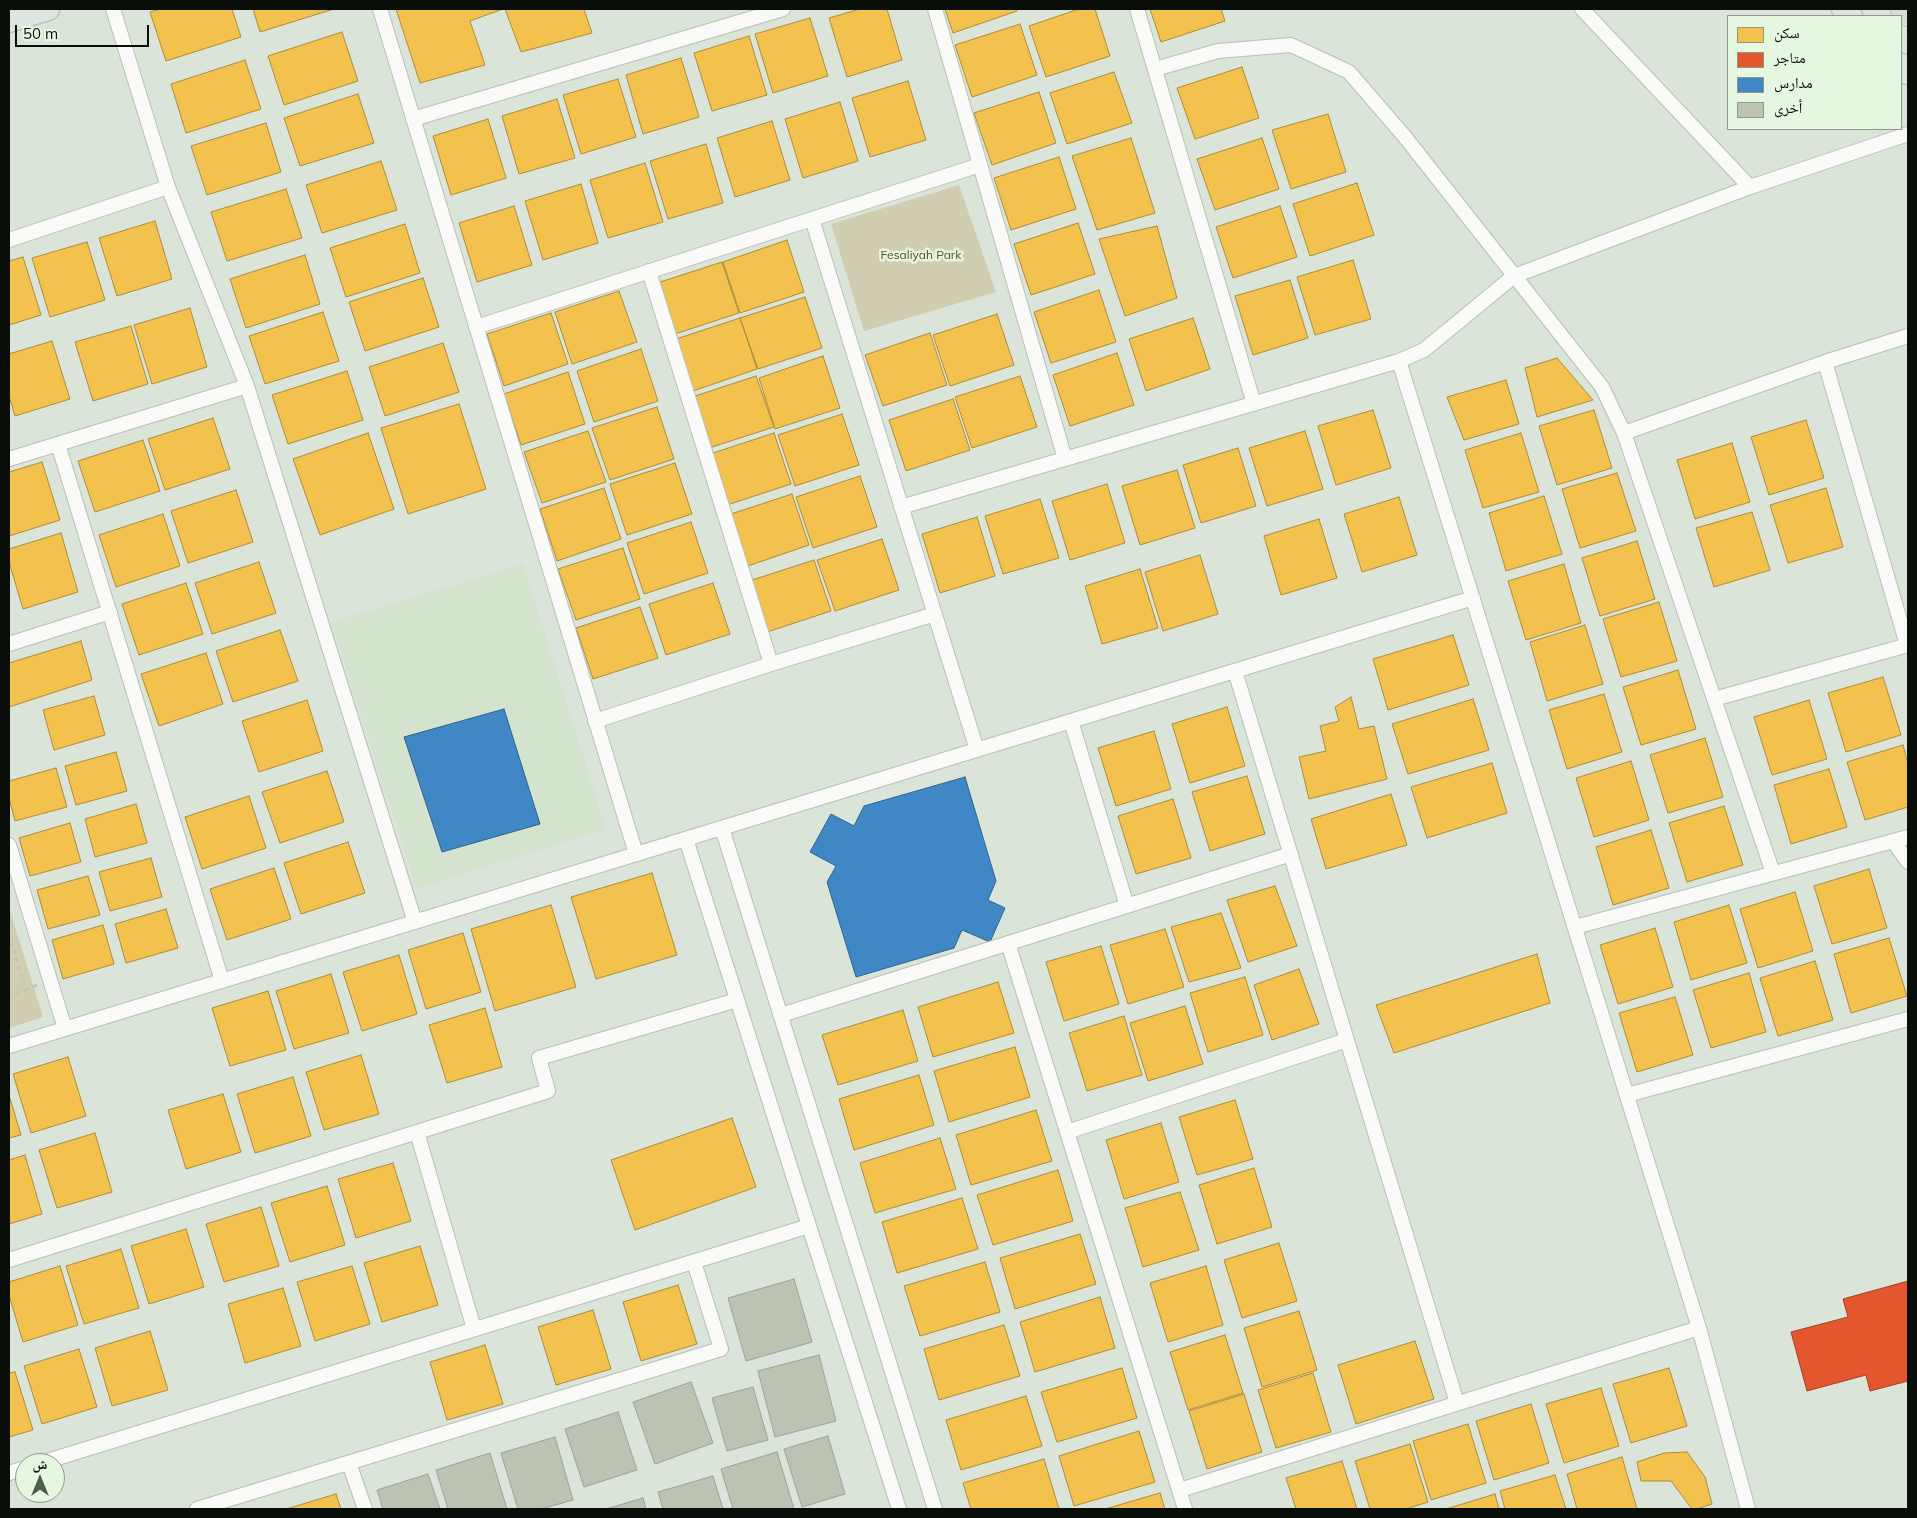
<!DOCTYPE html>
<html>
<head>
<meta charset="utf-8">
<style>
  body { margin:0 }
  #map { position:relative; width:1917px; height:1518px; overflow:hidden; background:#dbe4d8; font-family:Mulish,"Noto Naskh Arabic",sans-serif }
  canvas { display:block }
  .frame { position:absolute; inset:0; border:10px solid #090f08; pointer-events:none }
  .legend { position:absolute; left:1727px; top:15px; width:175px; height:115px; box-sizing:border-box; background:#e5f7e0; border:1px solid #8d9a8a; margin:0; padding:6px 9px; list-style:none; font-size:15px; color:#090f08 }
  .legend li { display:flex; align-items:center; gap:10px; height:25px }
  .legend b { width:25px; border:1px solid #8d9a8a }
  .north { position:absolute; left:15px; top:1453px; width:50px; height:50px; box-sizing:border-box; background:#e5f7e0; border:1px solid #8d9a8a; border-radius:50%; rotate:0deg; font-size:14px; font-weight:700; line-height:20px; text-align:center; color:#090f08 }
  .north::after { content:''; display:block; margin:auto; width:18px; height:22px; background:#525a51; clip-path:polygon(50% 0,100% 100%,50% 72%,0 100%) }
  .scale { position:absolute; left:15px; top:25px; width:134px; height:22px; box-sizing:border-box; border:2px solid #090f08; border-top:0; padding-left:6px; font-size:15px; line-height:18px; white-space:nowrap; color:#090f08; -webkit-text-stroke:4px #e5f7e0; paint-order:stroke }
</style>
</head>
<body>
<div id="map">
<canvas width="1917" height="1518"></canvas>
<div class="frame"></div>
<ul class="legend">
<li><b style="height:14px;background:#f2c14e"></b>سكن</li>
<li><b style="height:14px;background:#e4572e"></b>متاجر</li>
<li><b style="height:14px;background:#3f88c5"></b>مدارس</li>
<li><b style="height:14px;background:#bdc3b2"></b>أخرى</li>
</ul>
<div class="north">ش</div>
<div class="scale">50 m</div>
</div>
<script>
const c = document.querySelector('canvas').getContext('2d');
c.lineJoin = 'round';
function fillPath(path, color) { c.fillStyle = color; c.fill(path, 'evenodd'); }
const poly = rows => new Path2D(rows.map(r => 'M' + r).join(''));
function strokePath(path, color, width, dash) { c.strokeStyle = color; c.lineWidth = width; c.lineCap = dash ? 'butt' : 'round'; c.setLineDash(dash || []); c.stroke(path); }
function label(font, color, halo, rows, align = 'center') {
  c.font = font + ' Mulish,sans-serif'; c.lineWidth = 5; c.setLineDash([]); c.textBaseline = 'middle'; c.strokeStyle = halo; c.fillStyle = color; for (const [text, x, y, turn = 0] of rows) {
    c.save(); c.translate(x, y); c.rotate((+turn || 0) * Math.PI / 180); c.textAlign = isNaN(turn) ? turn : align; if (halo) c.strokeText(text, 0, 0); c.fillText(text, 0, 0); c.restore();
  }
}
const built = poly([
  [523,564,606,829,417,889,331,622]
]);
const green = poly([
  [959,185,996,292,864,331,831,224],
  [9,908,43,1017,9,1028]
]);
const homes = poly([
  [160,9,232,9,241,37,166,61,150,12,160,9],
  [253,9,334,9,260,32,253,9],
  [396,9,503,9,470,21,485,65,420,83,396,9],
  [505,9,584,9,592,33,521,52,505,9],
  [860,9,887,9,902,60,847,77,829,18,860,9],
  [945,9,1017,9,1017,11,953,33,945,9],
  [1079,9,1095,9,1110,56,1046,77,1029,26,1079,9],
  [1150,9,1221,9,1225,21,1161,42,1150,9],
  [810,18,828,76,773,93,755,34,810,18],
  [1020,24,1037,75,972,97,955,45,1020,24],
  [342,32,358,81,284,105,268,56,342,32],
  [749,36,767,95,712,111,694,53,749,36],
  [681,58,699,117,643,134,626,75,681,58],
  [245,60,261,109,186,133,171,84,245,60],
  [1242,67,1259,118,1195,139,1177,88,1242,67],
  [1114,72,1132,123,1067,144,1050,93,1114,72],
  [618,79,636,137,581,154,563,95,618,79],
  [908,81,926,140,870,157,852,98,908,81],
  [1039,92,1056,143,992,165,974,113,1039,92],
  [358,94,374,143,300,166,284,118,358,94],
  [557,99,575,158,519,174,502,116,557,99],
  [840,102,858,161,803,178,785,119,840,102],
  [1328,114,1346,172,1291,189,1272,130,1328,114],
  [488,119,506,178,451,195,433,136,488,119],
  [772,121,790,180,735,197,717,138,772,121],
  [266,123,281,172,207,195,191,146,266,123],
  [1131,138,1155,213,1097,230,1072,156,1131,138],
  [1262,138,1279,189,1215,210,1197,159,1262,138],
  [706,144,723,203,668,219,650,161,706,144],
  [1059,157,1076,209,1011,230,994,178,1059,157],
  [381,161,397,210,322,233,306,185,381,161],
  [645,163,663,222,608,238,590,180,645,163],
  [1357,183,1374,235,1310,256,1293,204,1357,183],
  [581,184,598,243,543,260,525,201,581,184],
  [286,189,302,238,227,261,211,212,286,189],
  [514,206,532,265,477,282,459,223,514,206],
  [1280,206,1297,257,1233,278,1216,227,1280,206],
  [155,221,172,279,117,296,99,238,155,221],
  [1078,223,1095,274,1031,295,1014,244,1078,223],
  [405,224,420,273,346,297,330,248,405,224],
  [1157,226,1177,298,1125,316,1099,239,1157,226],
  [787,240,804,292,740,313,723,262,787,240],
  [87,242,105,300,50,317,32,258,87,242],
  [305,255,320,304,246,328,230,279,305,255],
  [23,257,41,315,9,325,9,261,23,257],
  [1353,260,1371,319,1315,335,1297,277,1353,260],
  [722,262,739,313,675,334,657,283,722,262],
  [423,278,439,327,365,351,349,302,423,278],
  [1290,280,1308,338,1253,355,1235,296,1290,280],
  [1099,290,1116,342,1051,363,1034,312,1099,290],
  [619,291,637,342,572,364,555,312,619,291],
  [805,297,822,348,758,369,740,318,805,297],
  [190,308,207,367,152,384,134,325,190,308],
  [323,312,339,361,265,384,249,336,323,312],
  [551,313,568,364,504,386,487,334,551,313],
  [997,314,1014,365,950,386,933,335,997,314],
  [740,318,757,369,693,391,676,339,740,318],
  [1193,318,1210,369,1146,391,1129,339,1193,318],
  [131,326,148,384,93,401,75,342,131,326],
  [930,333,947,385,883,406,865,355,930,333],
  [52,341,70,399,15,416,9,396,9,354,52,341],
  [443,343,459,392,385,416,369,367,443,343],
  [641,349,658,401,594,422,577,371,641,349],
  [1117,353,1134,405,1070,426,1053,375,1117,353],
  [823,356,840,408,775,429,759,378,823,356],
  [1557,358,1593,400,1537,417,1525,368,1557,358],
  [347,371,363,420,288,444,272,395,347,371],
  [568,372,585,424,521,445,504,394,568,372],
  [756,376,774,427,709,448,692,397,756,376],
  [1020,376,1037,427,972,448,955,397,1020,376],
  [1506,380,1519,424,1464,440,1447,397,1506,380],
  [953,399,970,450,906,471,889,420,953,399],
  [459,404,486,489,408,514,381,428,459,404],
  [657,407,674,459,610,480,592,428,657,407],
  [1373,410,1391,468,1336,485,1318,426,1373,410],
  [1594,410,1612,468,1557,485,1539,426,1594,410],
  [842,414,859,465,795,486,778,435,842,414],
  [213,418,230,469,165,490,148,439,213,418],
  [1806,420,1824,478,1769,495,1751,437,1806,420],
  [588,431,606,482,542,503,524,452,588,431],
  [1305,431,1323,489,1267,506,1249,448,1305,431],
  [368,433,394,509,320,535,293,459,368,433],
  [774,433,791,484,727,505,710,454,774,433],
  [1521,433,1539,492,1483,508,1465,450,1521,433],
  [143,440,160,491,95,512,78,461,143,440],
  [1732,443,1750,502,1695,519,1677,460,1732,443],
  [1238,448,1256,506,1201,523,1183,465,1238,448],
  [42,462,60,520,9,536,9,472,42,462],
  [675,463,692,514,627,535,610,484,675,463],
  [1177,470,1195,528,1140,545,1122,486,1177,470],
  [1617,473,1636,531,1580,548,1562,489,1617,473],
  [860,476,877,527,813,548,796,497,860,476],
  [1107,484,1125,543,1070,560,1052,501,1107,484],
  [604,488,621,539,557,561,540,509,604,488],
  [1826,488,1843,547,1788,563,1770,505,1826,488],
  [236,490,253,542,188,563,171,511,236,490],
  [792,494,809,545,745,567,728,515,792,494],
  [1544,496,1562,554,1506,571,1489,513,1544,496],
  [1399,497,1417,555,1362,572,1344,514,1399,497],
  [1040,499,1059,558,1003,574,985,516,1040,499],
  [1752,512,1770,570,1714,587,1696,528,1752,512],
  [163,514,180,566,116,587,99,535,163,514],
  [977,517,995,576,940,593,922,534,977,517],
  [1319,519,1337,578,1281,595,1264,536,1319,519],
  [691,522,708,573,644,594,627,543,691,522],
  [61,533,78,592,23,609,9,562,9,549,61,533],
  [882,539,899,590,835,611,817,560,882,539],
  [1637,541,1655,599,1600,616,1582,558,1637,541],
  [623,548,640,599,576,620,558,569,623,548],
  [1200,555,1218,614,1163,631,1145,572,1200,555],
  [814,560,831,611,767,632,749,581,814,560],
  [259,562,276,613,212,634,195,583,259,562],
  [1564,564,1581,623,1526,640,1508,581,1564,564],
  [1140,569,1158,628,1102,644,1085,586,1140,569],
  [186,583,203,634,139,655,122,604,186,583],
  [713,583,730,634,666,655,649,604,713,583],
  [1659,602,1677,661,1621,677,1603,619,1659,602],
  [640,607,658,658,593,679,576,628,640,607],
  [1585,625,1603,684,1547,701,1530,642,1585,625],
  [280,630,298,681,233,702,216,651,280,630],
  [1453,635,1469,685,1388,710,1373,659,1453,635],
  [81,641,92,680,9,707,9,663,81,641],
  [206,653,223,704,159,726,141,674,206,653],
  [1678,670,1696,729,1641,745,1623,687,1678,670],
  [1883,677,1901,735,1846,752,1828,693,1883,677],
  [1604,694,1622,752,1567,769,1549,710,1604,694],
  [94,696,105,735,54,750,43,710,94,696],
  [1351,697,1359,729,1374,726,1387,779,1309,799,1299,757,1326,751,1320,726,1339,721,1335,707,1351,697],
  [1473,699,1489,750,1408,774,1392,724,1473,699],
  [307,700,323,751,259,772,242,721,307,700],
  [1809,700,1827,759,1772,775,1754,717,1809,700],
  [1227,707,1245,766,1190,783,1172,724,1227,707],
  [1154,731,1171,789,1116,806,1098,748,1154,731],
  [1705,738,1723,797,1668,813,1650,755,1705,738],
  [1903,745,1908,764,1908,807,1865,820,1847,762,1903,745],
  [116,752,127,791,76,805,65,766,116,752],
  [1631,761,1649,820,1594,837,1576,778,1631,761],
  [1492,763,1507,813,1427,838,1411,787,1492,763],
  [56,768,67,807,15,821,9,798,9,781,56,768],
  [1829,769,1847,827,1791,844,1774,785,1829,769],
  [327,771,344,822,280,843,262,792,327,771],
  [1247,776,1265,834,1210,851,1192,792,1247,776],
  [1391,794,1407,845,1326,869,1311,819,1391,794],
  [249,796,266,848,202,869,185,817,249,796],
  [1173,799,1191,858,1136,874,1118,816,1173,799],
  [136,804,147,843,95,857,85,819,136,804],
  [1724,806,1743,865,1687,882,1669,823,1724,806],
  [70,823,81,862,30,876,19,838,70,823],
  [1651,830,1669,888,1613,905,1596,847,1651,830],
  [348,842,365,893,301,914,284,863,348,842],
  [151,858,162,897,110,911,99,872,151,858],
  [274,868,291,919,227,940,210,889,274,868],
  [1869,869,1887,928,1832,944,1814,886,1869,869],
  [652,873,677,955,596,979,571,897,652,873],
  [88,876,100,915,48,929,37,890,88,876],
  [1275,886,1297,946,1248,962,1227,900,1275,886],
  [1795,892,1813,951,1758,968,1740,909,1795,892],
  [551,905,576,987,495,1011,471,929,551,905],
  [1729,905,1747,963,1691,980,1674,922,1729,905],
  [166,909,178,948,126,963,115,924,166,909],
  [1221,913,1241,968,1189,982,1171,927,1221,913],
  [103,925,114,964,63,979,52,940,103,925],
  [1655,928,1673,987,1618,1004,1600,945,1655,928],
  [1165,929,1184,987,1128,1004,1110,945,1165,929],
  [463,933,481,992,426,1009,408,950,463,933],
  [1889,938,1907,996,1851,1013,1834,954,1889,938],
  [1101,946,1119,1004,1064,1021,1046,962,1101,946],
  [1537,954,1550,1003,1394,1053,1376,1005,1537,954],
  [399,955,417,1014,362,1031,343,972,399,955],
  [1815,961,1833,1020,1778,1036,1760,978,1815,961],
  [1299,969,1319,1024,1272,1040,1254,985,1299,969],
  [1749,973,1766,1032,1711,1048,1693,990,1749,973],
  [331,974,349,1033,294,1049,276,991,331,974],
  [1245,977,1263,1035,1208,1052,1190,993,1245,977],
  [998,982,1014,1033,933,1057,918,1007,998,982],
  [268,991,286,1050,230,1066,212,1008,268,991],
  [1675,997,1693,1055,1637,1072,1619,1013,1675,997],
  [1185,1006,1203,1064,1148,1081,1130,1023,1185,1006],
  [485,1008,502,1067,447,1083,429,1025,485,1008],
  [903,1010,918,1061,838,1085,822,1035,903,1010],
  [1124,1016,1142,1075,1087,1091,1069,1033,1124,1016],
  [1015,1047,1030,1097,949,1122,934,1071,1015,1047],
  [361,1055,379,1114,324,1130,306,1072,361,1055],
  [68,1057,86,1116,31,1133,13,1074,68,1057],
  [919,1075,934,1125,854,1150,839,1099,919,1075],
  [293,1077,311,1136,255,1153,237,1094,293,1077],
  [223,1094,241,1152,186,1169,168,1110,223,1094],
  [9,1095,21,1135,9,1138,9,1095],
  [1235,1100,1253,1159,1197,1175,1179,1117,1235,1100],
  [1036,1110,1052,1161,971,1185,956,1135,1036,1110],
  [732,1118,756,1187,635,1230,611,1160,732,1118],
  [1161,1123,1179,1182,1124,1199,1106,1140,1161,1123],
  [95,1133,112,1192,57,1208,39,1150,95,1133],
  [940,1138,956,1189,875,1213,860,1163,940,1138],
  [25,1155,42,1214,9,1224,9,1160,25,1155],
  [393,1163,411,1221,356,1238,338,1179,393,1163],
  [1254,1168,1272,1227,1217,1244,1199,1185,1254,1168],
  [1058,1170,1073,1221,993,1245,977,1195,1058,1170],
  [327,1186,345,1245,290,1262,271,1203,327,1186],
  [1180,1192,1199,1250,1143,1267,1125,1208,1180,1192],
  [962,1198,978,1249,897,1273,882,1222,962,1198],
  [261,1207,279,1266,224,1282,206,1224,261,1207],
  [186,1229,204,1287,149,1304,131,1246,186,1229],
  [1080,1234,1096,1284,1015,1309,1000,1258,1080,1234],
  [1279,1243,1297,1301,1242,1318,1224,1260,1279,1243],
  [420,1246,438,1305,382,1322,364,1263,420,1246],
  [121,1249,139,1308,84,1324,66,1266,121,1249],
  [985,1262,1000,1312,920,1336,904,1286,985,1262],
  [60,1266,78,1325,23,1342,9,1295,9,1282,60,1266],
  [352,1266,370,1324,315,1341,297,1282,352,1266],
  [1206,1266,1223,1325,1168,1342,1150,1283,1206,1266],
  [678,1285,697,1344,641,1361,623,1302,678,1285],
  [283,1288,301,1346,245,1363,228,1304,283,1288],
  [1100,1297,1115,1348,1035,1372,1020,1322,1100,1297],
  [593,1310,611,1369,556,1385,538,1327,593,1310],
  [1299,1311,1317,1370,1262,1387,1244,1328,1299,1311],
  [1004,1325,1020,1376,939,1400,924,1349,1004,1325],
  [150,1331,168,1390,112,1406,95,1348,150,1331],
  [1225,1335,1243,1393,1188,1410,1170,1352,1225,1335],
  [1415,1341,1434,1399,1356,1424,1338,1365,1415,1341],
  [485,1345,503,1404,447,1420,430,1362,485,1345],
  [79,1349,97,1407,42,1424,24,1366,79,1349],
  [1122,1368,1137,1418,1057,1442,1041,1392,1122,1368],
  [1669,1368,1687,1426,1631,1443,1613,1384,1669,1368],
  [15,1372,33,1430,9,1437,9,1373,15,1372],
  [1313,1373,1331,1432,1276,1448,1258,1390,1313,1373],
  [1601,1388,1619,1446,1564,1463,1546,1404,1601,1388],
  [1244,1394,1262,1452,1207,1469,1189,1411,1244,1394],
  [1026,1396,1042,1446,961,1470,946,1420,1026,1396],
  [1531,1404,1549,1463,1494,1480,1476,1421,1531,1404],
  [1468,1424,1486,1483,1431,1500,1413,1441,1468,1424],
  [1139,1431,1155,1482,1074,1506,1059,1456,1139,1431],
  [1410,1444,1428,1502,1406,1509,1370,1509,1355,1461,1410,1444],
  [1687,1452,1705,1477,1712,1504,1697,1509,1692,1509,1671,1481,1641,1481,1637,1462,1664,1453,1687,1452],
  [1622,1457,1637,1509,1577,1509,1567,1474,1622,1457],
  [1044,1459,1059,1509,971,1509,963,1483,1044,1459],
  [1342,1461,1357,1509,1296,1509,1286,1478,1342,1461],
  [1555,1475,1566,1509,1505,1509,1500,1491,1555,1475],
  [1160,1493,1165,1509,1105,1509,1160,1493],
  [336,1494,341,1509,286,1509,336,1494],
  [1495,1494,1499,1509,1446,1509,1495,1494]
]);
const shops = poly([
  [1908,1281,1908,1381,1870,1391,1866,1375,1807,1391,1791,1332,1848,1317,1843,1299,1908,1281]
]);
const schools = poly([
  [504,709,540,824,442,852,404,737,504,709],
  [965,777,996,881,988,900,1005,908,990,942,962,930,954,948,856,977,827,882,836,866,810,852,831,814,854,826,864,806,965,777]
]);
const building = poly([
  [794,1279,812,1342,746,1361,728,1298,794,1279],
  [819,1355,836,1421,775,1437,758,1371,819,1355],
  [691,1382,713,1443,655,1464,633,1402,691,1382],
  [753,1387,768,1440,727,1451,712,1398,753,1387],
  [618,1412,637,1470,584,1487,565,1429,618,1412],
  [828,1436,845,1494,802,1507,784,1449,828,1436],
  [555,1437,573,1500,541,1509,518,1509,501,1453,555,1437],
  [777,1452,794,1509,733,1509,721,1469,777,1452],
  [490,1453,507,1509,448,1509,436,1470,490,1453],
  [428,1474,440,1509,383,1509,377,1490,428,1474],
  [713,1476,723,1509,663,1509,658,1492,713,1476],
  [643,1498,646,1509,606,1509,643,1498]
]);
const path = poly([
  [9,935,26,990,9,995],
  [26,990,37,985]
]);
const minor = poly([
  [113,9,168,187,247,386,415,922],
  [380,9,636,854],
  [935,9,1065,459],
  [1137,9,1254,404],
  [1582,9,1750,187],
  [1155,69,1218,51,1291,45,1349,72,1405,137,1602,387,1624,433,1773,873],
  [413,119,783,9],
  [812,219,977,750],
  [9,240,168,187],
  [649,271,771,664],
  [476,327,980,165],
  [1399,361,1699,1328,1748,1509],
  [1825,362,1907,645],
  [1624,433,1825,362,1908,336],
  [58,444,222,981],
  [9,459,247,386],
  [901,507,1399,361,1424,350,1514,276,1750,187,1908,134],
  [9,644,110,612],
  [1235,671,1457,1403],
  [1714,699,1908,645],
  [595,721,771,664,935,614],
  [1071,721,1127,906],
  [722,828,935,1509],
  [686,839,899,1509],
  [1893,841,1908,862],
  [9,845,65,1029],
  [1575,927,1908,837],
  [1008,943,1185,1509],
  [781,1015,1291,854],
  [9,1046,1473,598],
  [1627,1095,1908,1019],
  [417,1132,474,1329],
  [1067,1132,1347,1040],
  [9,1260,548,1091,539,1058,737,1000],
  [41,1463,809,1226],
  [349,1463,365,1509],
  [9,1473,25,1468],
  [1180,1490,1699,1328],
  [197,1509,721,1349,694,1262]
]);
const primary = poly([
  [1843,9,1851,16],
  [9,21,48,9],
  [1901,65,1908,73]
]);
const trunk = poly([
  [1903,9,1908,14]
]);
const parkNames = [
  ["Fesaliyah Park",921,255]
];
fillPath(built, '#d3e3ce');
fillPath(green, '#d1cdb1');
fillPath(homes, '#f2c14e');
strokePath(homes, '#ac8c39', 1);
fillPath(shops, '#e4572e');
strokePath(shops, '#a24123', 1);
fillPath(schools, '#3f88c5');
strokePath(schools, '#2f648c', 1);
fillPath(building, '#bdc3b2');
strokePath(building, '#9ca197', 1);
strokePath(minor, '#b8bfb5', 16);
strokePath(primary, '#bcc1bb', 25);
strokePath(trunk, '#bcc1bb', 26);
strokePath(path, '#c2c4c0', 3, [4, 4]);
strokePath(minor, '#fafbf9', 14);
strokePath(primary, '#dee4e0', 22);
strokePath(trunk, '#d4dcd7', 24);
label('12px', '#5a4c1c', '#e5f7e0', parkNames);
</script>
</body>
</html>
